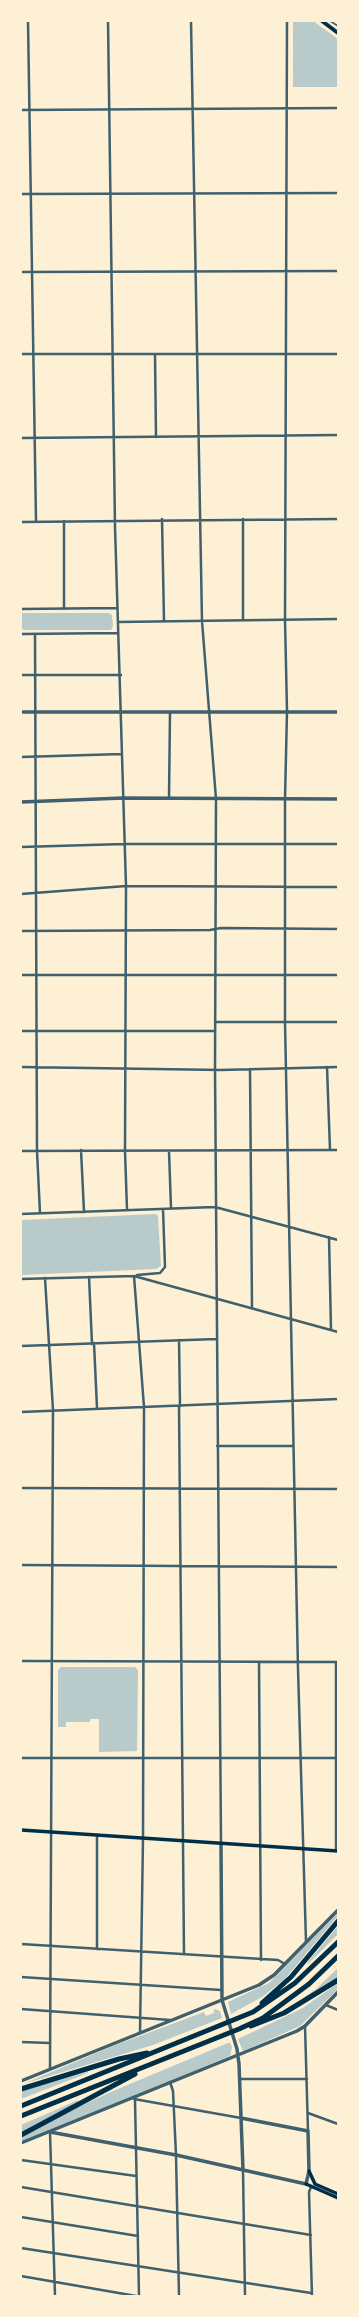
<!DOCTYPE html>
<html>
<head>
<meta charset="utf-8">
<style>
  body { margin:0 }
  #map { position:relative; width:359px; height:2317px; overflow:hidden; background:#fdf0d5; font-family:Lato,sans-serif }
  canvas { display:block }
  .frame { position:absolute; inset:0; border:22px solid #fdf0d5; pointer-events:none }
</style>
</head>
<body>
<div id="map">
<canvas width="359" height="2317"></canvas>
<div class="frame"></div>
</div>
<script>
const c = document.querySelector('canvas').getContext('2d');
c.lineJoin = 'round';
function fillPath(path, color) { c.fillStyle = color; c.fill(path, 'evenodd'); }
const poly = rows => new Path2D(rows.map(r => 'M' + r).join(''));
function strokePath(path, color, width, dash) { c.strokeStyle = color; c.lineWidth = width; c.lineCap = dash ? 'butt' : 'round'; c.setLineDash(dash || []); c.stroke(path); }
const green = poly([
  [293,21,313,21,338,39,338,87,293,87],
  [109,613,112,615,113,626,111,630,24,630,21,628,22,613],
  [156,1214,158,1216,161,1266,156,1269,21,1275,21,1220],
  [61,1667,135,1667,138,1670,137,1751,99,1752,99,1719,90,1719,90,1722,66,1722,66,1727,58,1727,58,1670],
  [338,1913,338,1916,284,1980,262,1997,231,2014,228,2002,269,1983],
  [338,1926,338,1934,308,1964,307,1963],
  [338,1968,338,1978,301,2000,316,1989],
  [338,1983,338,1989,300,2026,243,2051,238,2039,303,2008],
  [214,2009,220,2011,222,2018,153,2045,23,2084,113,2046,204,2012,206,2016,214,2013],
  [228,2043,230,2043,232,2047,230,2056,21,2143,21,2137,63,2114,113,2091],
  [88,2072,88,2073,21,2099,21,2091],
  [78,2100,78,2102,21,2132,21,2125]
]);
const service = poly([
  [330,21,338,26]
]);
const minor = poly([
  [28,21,36,521],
  [108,21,115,527,126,886,125,1151,127,1210],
  [191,21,202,621,216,799,215,1069,221,1843],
  [287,21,285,620,287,711,285,799,285,1022,298,1669,306,1942],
  [21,110,338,108],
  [21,194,338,193],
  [21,272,338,271],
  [21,354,338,354],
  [155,354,156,437],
  [21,438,338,435],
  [162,519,164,621],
  [243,519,243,620],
  [64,521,64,609],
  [21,522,338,519],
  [21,609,117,608],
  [118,622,338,619],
  [21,634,118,633],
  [35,634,37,1151,40,1213],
  [21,675,121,675],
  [21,757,122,754],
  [169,798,170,712],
  [21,847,124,844,338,844],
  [21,894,126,886,338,887],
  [21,931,210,930,221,928,338,929],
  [21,975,338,975],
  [215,1022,338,1022],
  [21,1031,215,1031],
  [21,1067,221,1070,338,1067],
  [327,1067,330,1150],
  [250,1069,252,1307],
  [81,1150,84,1212],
  [21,1151,338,1150],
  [169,1151,171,1208],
  [21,1214,215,1207,338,1240],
  [329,1237,331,1330],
  [137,1275,160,1273,165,1267,163,1209],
  [134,1276,144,1407,143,1838,140,2033],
  [89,1277,92,1344],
  [45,1278,53,1410,50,2069],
  [21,1279,134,1276,338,1332],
  [179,1340,180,1406],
  [94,1343,97,1408],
  [21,1346,216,1339],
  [179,1406,184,1954],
  [21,1412,338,1399],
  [217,1446,293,1446],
  [21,1488,338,1489],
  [21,1565,338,1567],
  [21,1661,338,1662],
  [259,1662,261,1960],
  [336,1662,336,1851],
  [21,1758,338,1758],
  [21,1944,278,1960,285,1964],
  [97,1949,97,1835],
  [21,1977,221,1990],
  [326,2005,338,2010],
  [21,2009,170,2020],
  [305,2026,308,2131],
  [21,2042,50,2043],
  [240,2079,307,2079],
  [170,2082,173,2091,176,2155,179,2296],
  [134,2099,241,2118],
  [135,2100,139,2296],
  [308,2113,338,2124],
  [50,2132,55,2296],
  [21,2160,136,2176],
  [243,2170,245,2296],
  [21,2187,311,2235],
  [311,2187,309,2192,312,2296],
  [21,2217,138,2236],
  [21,2248,311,2293],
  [21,2276,136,2296]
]);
const tertiary = poly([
  [21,712,338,712],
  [21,802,123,798,338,799],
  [221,1843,222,2000,237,2049,239,2064,243,2170],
  [21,2081,259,1985,274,1975,338,1910],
  [50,2132,176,2155,306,2184,309,2171,308,2131,241,2118],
  [21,2143,297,2031,305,2026,338,1992]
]);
const secondary = poly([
  [21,1830,338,1851],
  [309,2171,315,2184,338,2194],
  [306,2184,338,2198]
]);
const primary = poly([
  [322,21,338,33]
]);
const motorway = poly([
  [262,2003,291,1977,338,1921],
  [251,2026,284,2013,338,1980],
  [21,2089,119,2059,147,2053],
  [21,2106,253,2012,295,1983,338,1942],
  [21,2116,239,2029,263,2018,309,1984,338,1956],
  [21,2135,135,2074]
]);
fillPath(green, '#b9caca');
strokePath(service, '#3f606c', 1.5);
strokePath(minor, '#3f606c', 2.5);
strokePath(tertiary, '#3f606c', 3.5);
strokePath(secondary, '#003049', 3.5);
strokePath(primary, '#003049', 4);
strokePath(motorway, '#003049', 5);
</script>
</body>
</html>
